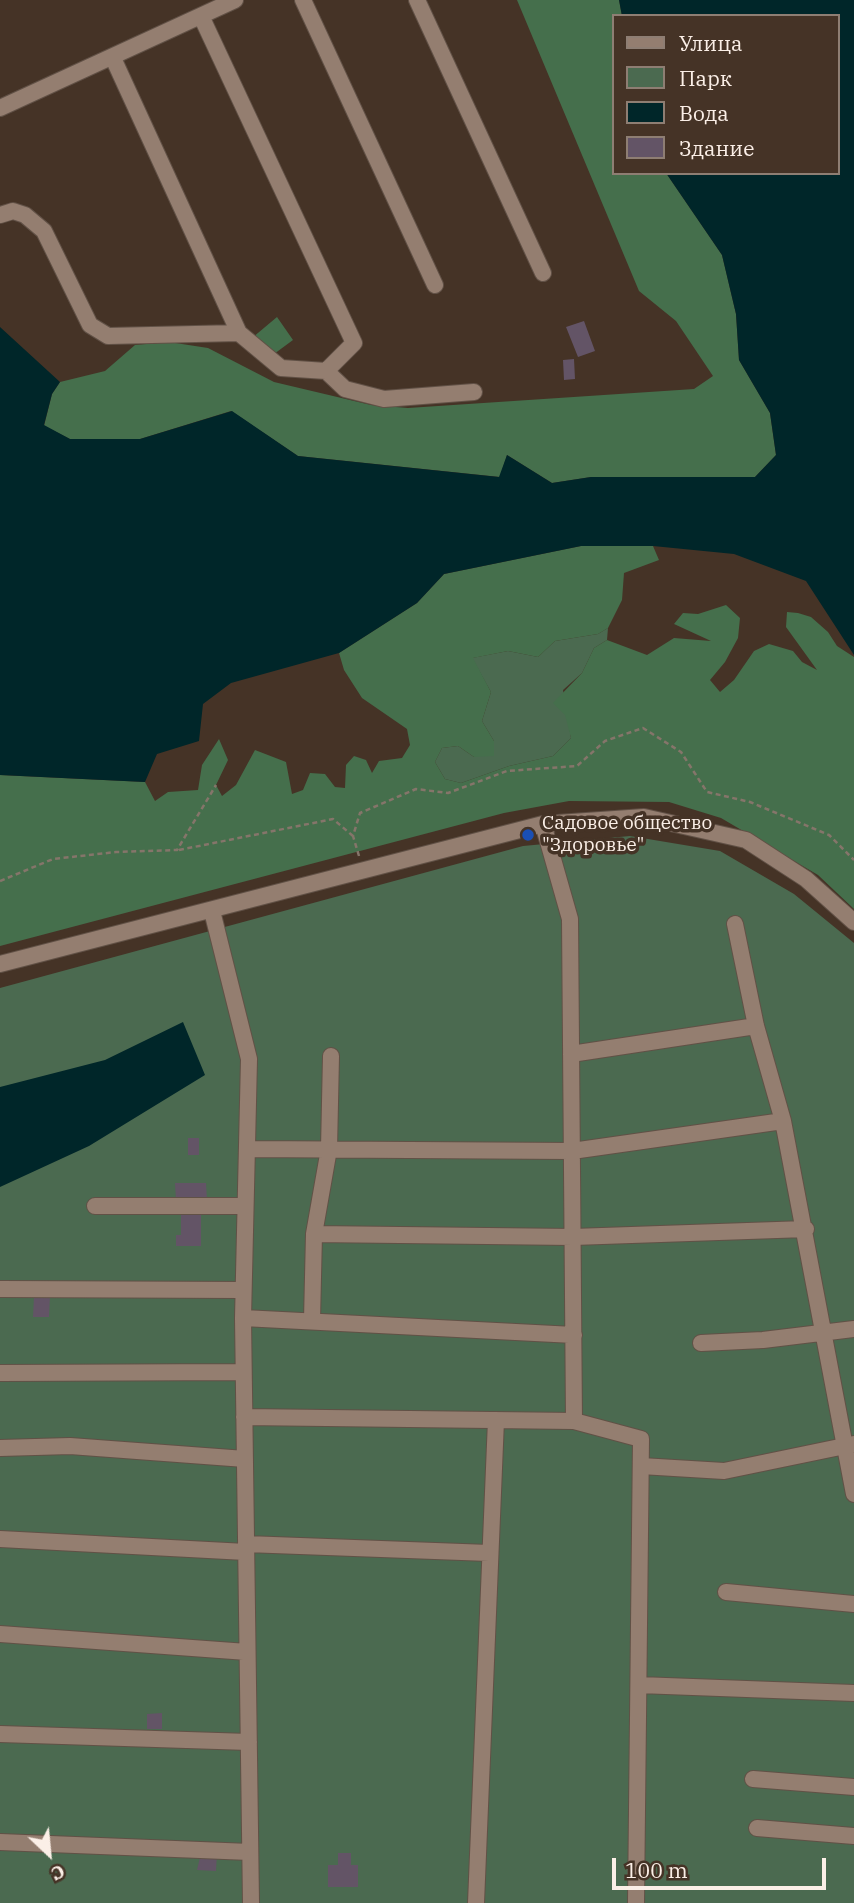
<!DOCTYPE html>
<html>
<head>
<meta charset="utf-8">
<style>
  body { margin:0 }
  #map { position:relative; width:854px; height:1903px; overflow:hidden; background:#453326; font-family:"IBM Plex Serif",serif }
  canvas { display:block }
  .legend { position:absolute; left:612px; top:14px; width:228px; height:161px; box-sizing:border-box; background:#453326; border:2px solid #8e7e73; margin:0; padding:9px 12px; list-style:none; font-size:21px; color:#fbefe7 }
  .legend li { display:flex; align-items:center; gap:14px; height:35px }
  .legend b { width:35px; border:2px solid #8e7e73 }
  .north { position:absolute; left:14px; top:1819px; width:70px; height:70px; -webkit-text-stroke:5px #453326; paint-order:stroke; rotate:154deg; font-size:19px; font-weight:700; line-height:28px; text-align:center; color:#fbefe7 }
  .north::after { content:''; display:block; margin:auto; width:24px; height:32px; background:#fbefe7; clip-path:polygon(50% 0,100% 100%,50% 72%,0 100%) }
  .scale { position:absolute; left:612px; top:1858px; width:214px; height:32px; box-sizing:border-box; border:4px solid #fbefe7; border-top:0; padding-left:9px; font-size:21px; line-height:24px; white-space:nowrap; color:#fbefe7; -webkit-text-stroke:5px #453326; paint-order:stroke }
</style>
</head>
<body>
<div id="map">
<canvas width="854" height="1903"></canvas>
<ul class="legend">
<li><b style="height:9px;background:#947e70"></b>Улица</li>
<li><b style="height:19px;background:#4b6a50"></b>Парк</li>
<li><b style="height:19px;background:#002629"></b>Вода</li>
<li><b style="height:19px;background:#635466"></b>Здание</li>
</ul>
<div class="north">С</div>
<div class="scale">100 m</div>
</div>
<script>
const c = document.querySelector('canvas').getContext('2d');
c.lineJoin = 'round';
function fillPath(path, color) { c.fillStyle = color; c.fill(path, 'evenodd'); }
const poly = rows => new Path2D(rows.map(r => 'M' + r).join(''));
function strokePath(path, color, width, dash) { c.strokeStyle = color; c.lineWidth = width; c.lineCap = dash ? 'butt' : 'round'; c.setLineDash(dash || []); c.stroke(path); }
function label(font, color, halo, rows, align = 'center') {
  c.font = font + ' "IBM Plex Serif",serif'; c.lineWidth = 7; c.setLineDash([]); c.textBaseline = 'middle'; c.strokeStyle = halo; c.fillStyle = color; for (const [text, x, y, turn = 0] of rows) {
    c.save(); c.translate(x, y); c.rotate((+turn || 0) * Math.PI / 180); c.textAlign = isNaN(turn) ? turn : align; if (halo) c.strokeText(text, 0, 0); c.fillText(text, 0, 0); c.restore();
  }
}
const green = poly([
  [608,628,607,640,594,648,582,673,563,690,571,738,553,756,509,766,461,783,445,779,435,762,442,748,458,746,474,757,494,741,482,721,491,692,472,658,508,651,538,657,555,641,598,634],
  [630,836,720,851,794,894,854,943,854,1903,0,1903,0,988,523,846]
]);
const forest = poly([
  [517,0,619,0,622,16,614,16,614,173,666,173,722,255,736,314,739,360,770,413,776,455,755,477,591,477,552,483,507,455,500,477,298,456,231,411,140,439,70,439,44,426,52,394,60,382,105,371,135,345,169,342,208,348,274,382,371,405,408,408,694,389,713,376,676,321,639,291],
  [277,317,293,340,274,354,246,343],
  [581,546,653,546,659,560,624,573,622,600,608,628,598,634,555,641,538,657,508,651,473,658,491,692,482,721,494,741,494,756,474,757,458,746,442,748,435,762,445,779,461,783,509,766,553,756,571,738,565,715,553,703,582,673,594,648,607,640,647,655,674,638,711,641,674,624,683,613,698,614,726,605,740,618,738,638,725,662,710,680,720,692,734,680,754,651,769,644,793,651,802,662,817,670,786,627,787,612,798,613,811,617,828,632,837,646,854,657,854,909,818,875,721,818,669,802,569,801,504,813,0,946,0,775,145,782,155,801,168,792,198,790,202,765,219,739,228,760,216,785,222,796,236,785,255,750,286,762,292,794,303,790,310,773,325,774,335,787,345,788,346,765,354,756,366,760,372,773,379,761,402,758,410,745,407,729,362,698,344,670,339,653,417,603,444,574]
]);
const water = poly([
  [619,0,854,0,854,655,806,581,734,554,653,546,581,546,444,574,417,603,339,653,231,683,203,704,199,741,157,754,145,782,0,775,0,327,60,382,52,394,44,425,70,439,140,439,232,411,298,456,499,477,507,455,552,483,591,477,755,477,776,455,770,413,739,360,736,314,722,255,666,173,838,173,838,16,622,16],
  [183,1022,205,1075,89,1146,0,1187,0,1087,105,1060]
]);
const building = poly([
  [584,321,595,351,578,357,566,327],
  [574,359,575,379,564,380,563,360],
  [188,1138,199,1138,199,1155,188,1155],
  [175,1183,206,1183,207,1200,176,1201],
  [181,1212,201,1212,201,1246,176,1246,176,1235,181,1235],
  [34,1296,50,1296,49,1317,33,1317],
  [162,1713,162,1729,147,1729,147,1714],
  [201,1853,217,1853,216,1871,197,1870],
  [338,1853,351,1853,351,1865,358,1865,358,1887,328,1887,328,1865,338,1865]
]);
const path = poly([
  [179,850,333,819,353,836],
  [359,856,353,836,360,813,416,789,448,793,507,771,577,766,605,741,643,728,681,752,707,792,750,802,829,835,854,860],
  [0,881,53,859,116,852,177,850,216,785]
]);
const minor = poly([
  [303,0,435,285],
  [417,0,543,273],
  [201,16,354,343,326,371,345,389,384,399,474,392],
  [113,58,239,333],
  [0,108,235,0],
  [0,215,13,211,25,215,44,231,90,325,108,336,239,333,281,368,326,371],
  [543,824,570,919,574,1421],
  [212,911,249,1059,243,1318,251,1903],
  [735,924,756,1026,783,1121,854,1494],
  [0,964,543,824,644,817,746,840,806,879,854,922],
  [571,1054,756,1026],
  [247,1149,572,1151,783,1121],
  [95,1206,245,1206],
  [314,1234,573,1237,806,1229],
  [0,1289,243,1290],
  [243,1318,574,1335],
  [312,1320,314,1234,329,1149,331,1056],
  [701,1343,763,1340,854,1329],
  [0,1373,243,1372],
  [244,1417,574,1421,641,1439,636,1903],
  [0,1448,70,1446,245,1459],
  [641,1466,724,1471,854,1444],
  [0,1539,246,1552],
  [246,1544,489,1553],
  [726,1592,854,1604],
  [0,1634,247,1652],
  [639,1685,854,1693],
  [0,1734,249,1742],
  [753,1779,854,1787],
  [757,1828,854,1836],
  [0,1842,250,1852],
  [476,1903,496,1420]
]);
const markers = [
  [528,835,7,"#1a4fb4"]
];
const poiNames = [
  ["Садовое общество",542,824],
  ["\"Здоровье\"",542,846]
];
fillPath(green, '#4b6a50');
fillPath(forest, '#456f4c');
fillPath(water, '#002629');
fillPath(building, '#635466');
strokePath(minor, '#615146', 18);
strokePath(path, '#85756a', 2.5, [5, 3.5]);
strokePath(minor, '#947e70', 16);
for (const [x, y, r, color] of markers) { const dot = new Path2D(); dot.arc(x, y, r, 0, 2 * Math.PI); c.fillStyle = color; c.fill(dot); strokePath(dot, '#453326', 2.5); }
label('19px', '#fbefe7', '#453326', poiNames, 'left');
</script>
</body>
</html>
